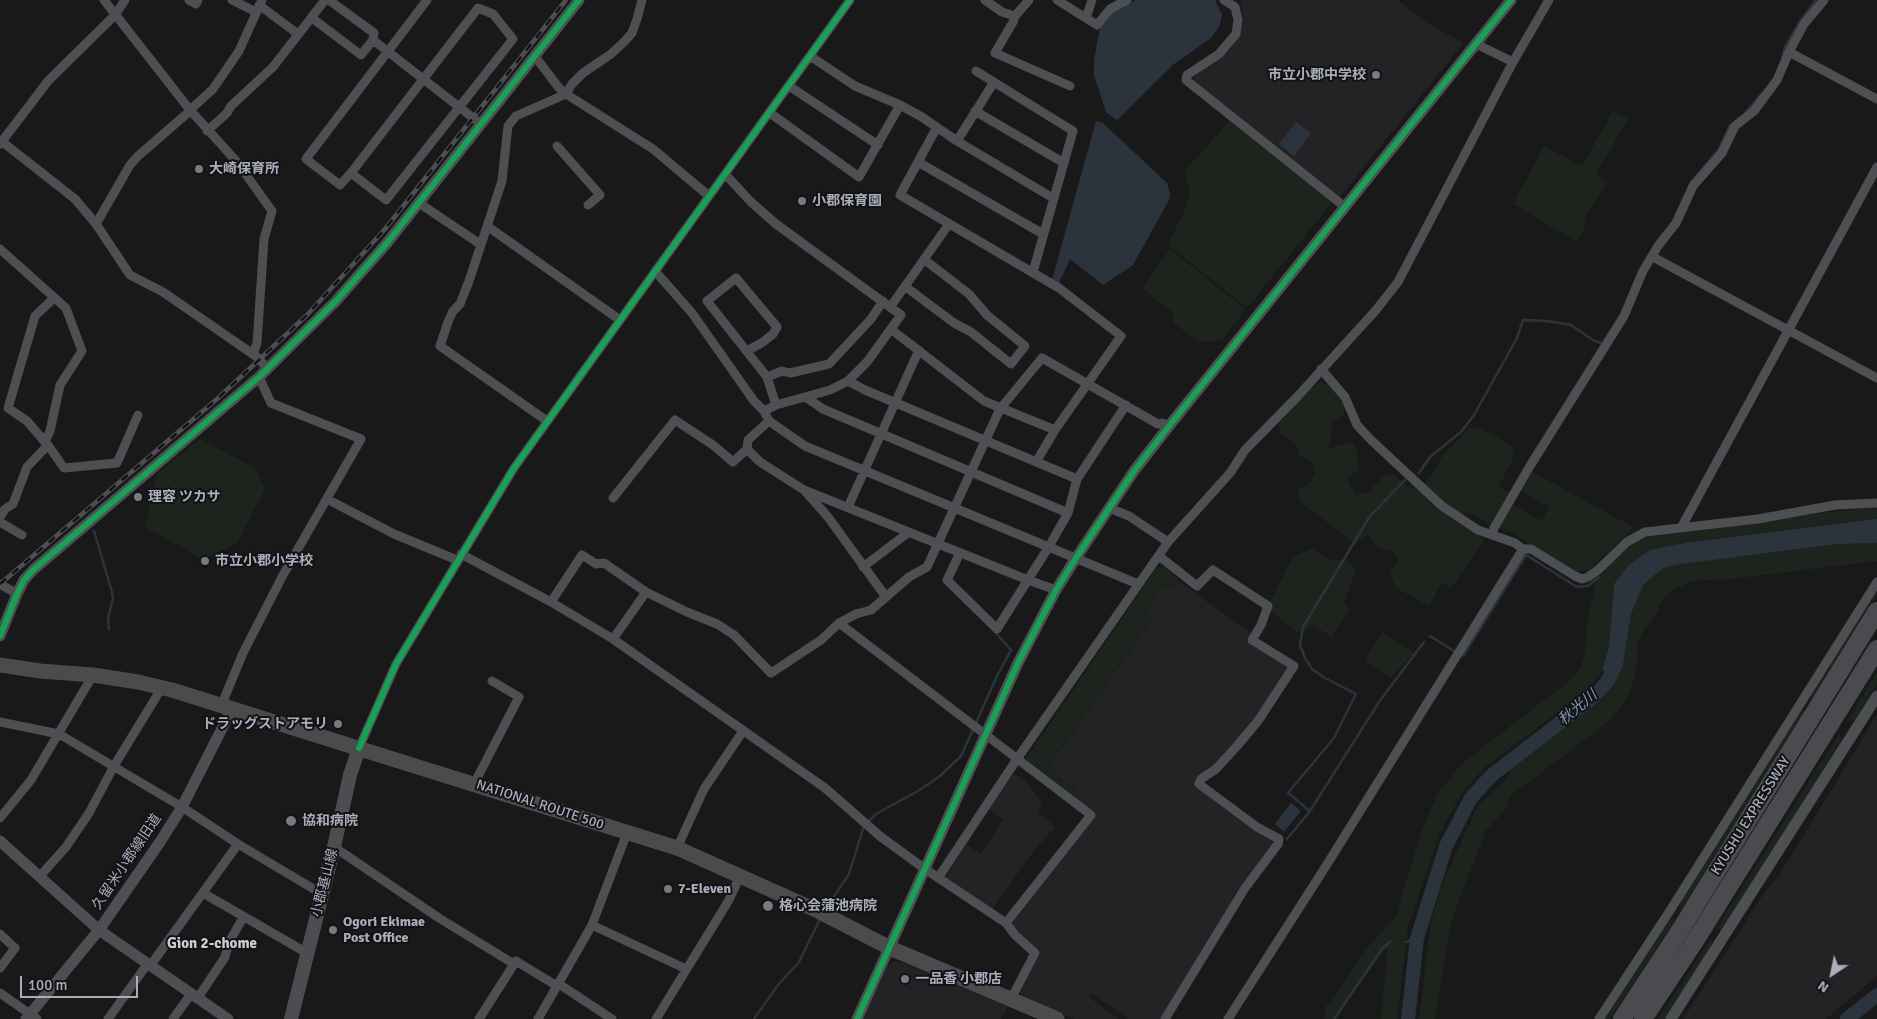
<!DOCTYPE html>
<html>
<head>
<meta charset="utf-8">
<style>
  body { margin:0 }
  #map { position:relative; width:1877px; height:1019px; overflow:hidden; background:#19191a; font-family:Signika,sans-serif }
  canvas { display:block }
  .north { position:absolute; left:1807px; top:949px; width:50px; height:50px; -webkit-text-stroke:4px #131316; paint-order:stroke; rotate:214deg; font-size:14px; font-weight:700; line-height:20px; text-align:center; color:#aaaebb }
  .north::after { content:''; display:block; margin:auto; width:18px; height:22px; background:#aaaebb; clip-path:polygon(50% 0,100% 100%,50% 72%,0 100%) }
  .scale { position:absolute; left:20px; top:976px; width:118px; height:22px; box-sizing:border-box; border:2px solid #aaaebb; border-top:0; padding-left:6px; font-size:15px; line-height:18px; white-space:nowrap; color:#aaaebb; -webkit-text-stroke:4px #131316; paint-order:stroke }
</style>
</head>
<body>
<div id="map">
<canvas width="1877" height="1019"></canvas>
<div class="north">N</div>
<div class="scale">100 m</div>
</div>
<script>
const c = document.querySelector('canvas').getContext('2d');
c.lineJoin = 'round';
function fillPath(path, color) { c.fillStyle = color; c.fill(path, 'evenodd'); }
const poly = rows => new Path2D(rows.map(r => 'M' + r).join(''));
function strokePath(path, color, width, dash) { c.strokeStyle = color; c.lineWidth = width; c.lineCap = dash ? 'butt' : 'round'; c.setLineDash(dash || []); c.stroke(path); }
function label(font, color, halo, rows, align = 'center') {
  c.font = font + ' Signika,"Noto Sans JP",sans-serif'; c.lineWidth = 4; c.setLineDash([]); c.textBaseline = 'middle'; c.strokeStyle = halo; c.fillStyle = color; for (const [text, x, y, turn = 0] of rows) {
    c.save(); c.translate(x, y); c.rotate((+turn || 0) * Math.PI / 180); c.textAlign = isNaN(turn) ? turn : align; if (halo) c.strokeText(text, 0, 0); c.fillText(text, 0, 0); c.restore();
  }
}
const built = poly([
  [1240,0,1398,0,1424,21,1462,42,1462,45,1339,198,1195,82,1194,77,1199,71,1227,53,1237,40,1242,31,1243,20],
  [1181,583,1251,633,1288,666,1288,673,1251,724,1196,787,1257,833,1274,841,1274,845,1238,889,1201,956,1163,1019,1128,1019,1091,993,1089,997,1118,1019,1074,1019,1022,996,1020,992,1041,952,1024,940,1012,925,1044,880,1096,813,1072,795,1075,790,1047,768,1151,620,1144,610,1159,589],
  [1877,715,1877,976,1826,1019,1683,1019,1766,890,1778,877],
  [1014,773,1025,781,1043,803,1038,812,1055,827,1035,849,992,909,945,877,966,844,981,854,1003,819,989,809],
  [895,961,901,962,1008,1007,1001,1019,863,1019,889,964]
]);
const green = poly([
  [1613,111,1628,119,1596,174,1607,182,1585,216,1584,230,1576,241,1513,204,1544,146,1582,166],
  [1229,121,1330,200,1330,205,1247,308,1168,245,1187,205,1190,189,1184,172],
  [1170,249,1246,310,1222,340,1200,342,1173,323,1173,313,1142,288],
  [1321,381,1331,388,1344,404,1344,415,1333,421,1329,448,1353,442,1357,452,1359,469,1347,479,1355,495,1367,493,1384,476,1394,474,1406,485,1416,490,1426,482,1437,468,1441,458,1469,428,1479,427,1512,446,1514,456,1499,487,1510,492,1490,525,1473,514,1462,514,1452,520,1485,539,1451,588,1442,582,1429,606,1396,588,1390,573,1399,559,1393,552,1378,547,1368,534,1355,544,1300,501,1298,491,1308,484,1315,475,1311,461,1300,456,1295,443,1280,433,1279,423,1311,388],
  [200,439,254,467,265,489,237,543,203,559,145,527,157,474],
  [1531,471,1633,527,1632,529,1589,570,1576,572,1512,533,1498,528,1511,504,1542,521,1549,507,1520,490],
  [1872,508,1877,509,1877,519,1685,543,1650,550,1614,584,1609,647,1602,670,1588,690,1485,767,1462,793,1440,833,1408,927,1397,1019,1381,1019,1388,947,1383,951,1336,1019,1323,1019,1327,1013,1323,1010,1336,995,1361,955,1396,916,1420,835,1437,795,1457,769,1466,760,1568,682,1580,668,1584,658,1588,616,1597,581,1610,563,1640,538,1753,524,1827,512],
  [1877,543,1877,561,1730,579,1692,581,1673,590,1663,599,1658,610,1642,633,1638,643,1636,672,1629,693,1622,705,1608,722,1510,796,1506,809,1486,830,1451,922,1435,1019,1419,1019,1431,921,1445,877,1478,805,1506,780,1511,766,1601,700,1618,676,1624,658,1631,614,1643,585,1663,568,1682,564,1837,544],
  [1312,548,1330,560,1344,560,1356,569,1344,602,1349,610,1332,637,1313,625,1299,633,1271,612,1270,602,1293,557],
  [1166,567,1181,583,1158,589,1144,610,1151,619,1047,767,1075,791,1072,795,1026,759,1156,569],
  [1877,586,1877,595,1814,700,1810,695],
  [1383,632,1414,653,1391,678,1365,660],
  [1877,672,1877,683,1854,721,1848,720],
  [1800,710,1807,711,1682,910,1679,904],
  [1839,734,1842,739,1722,930,1716,929],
  [1670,919,1676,919,1610,1019,1603,1019],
  [1711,939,1712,945,1665,1019,1658,1019]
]);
const water = poly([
  [1136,0,1215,0,1222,15,1220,25,1211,38,1174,64,1117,120,1106,112,1094,75,1094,60,1100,27,1106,18,1117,8],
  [1096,121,1103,123,1167,183,1170,193,1169,200,1133,265,1103,285,1070,259,1059,283,1052,280],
  [1296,122,1311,133,1294,156,1279,144],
  [1877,519,1877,543,1837,544,1682,564,1663,568,1643,585,1631,614,1624,658,1618,676,1602,670,1609,647,1614,584,1629,565,1650,550,1685,543],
  [1291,803,1301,811,1284,832,1275,824]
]);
const stream = poly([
  [1782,58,1785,47,1799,23,1816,0],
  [1746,112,1762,93],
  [1691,182,1719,149,1730,125],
  [1419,473,1430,457,1461,432,1474,415,1517,338,1523,320,1548,321,1571,325,1593,340,1603,344],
  [94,531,112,592,113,599,108,618,109,629],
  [1430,636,1454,651],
  [1463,656,1526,555,1577,587,1588,586,1599,577],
  [1310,811,1288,793,1334,738,1356,694,1325,678,1312,669,1305,658,1300,645,1303,627,1370,516,1405,480],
  [1287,839,1310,811,1379,702,1424,642],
  [825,910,849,874,863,829,869,821,876,814,918,791,940,776,961,756,997,676,1011,650,995,632],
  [1406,942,1417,938],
  [754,1019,778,985,799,962,820,919],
  [1334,1019,1382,949,1391,941]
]);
const river = poly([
  [1408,1019,1417,938,1446,846,1471,798,1492,775,1592,698,1607,682,1616,664,1617,656],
  [1847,1019,1877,995]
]);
const minor = poly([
  [104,0,190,110,237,162,272,211,264,239,257,343,253,354],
  [189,0,196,4,198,0],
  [232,0,256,12],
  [985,0,1002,12,1015,16,1029,0],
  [1057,0,1097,25,1110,9,1127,0],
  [1224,0,1235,7,1238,20,1236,34,1219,54,1187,75,1186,80,1345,207],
  [259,5,298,34],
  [1015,16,1013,22,995,53,1070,86],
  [312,18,361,55,373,40,374,33,329,0],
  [1086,18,1092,0],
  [373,40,481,124],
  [1476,44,1513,62],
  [1789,52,1877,99],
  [534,55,559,88,566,94,653,149,709,196],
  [810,56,855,86,900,105,922,117,957,141,1053,198],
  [976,71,1073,131,1033,272],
  [789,86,878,145],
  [190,110,213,89,239,51,262,0],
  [975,111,1064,163],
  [770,113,859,177,900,105],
  [207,131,227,113,231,106,273,67,325,0],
  [0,140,75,199,96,224,130,275,163,292,257,357,267,368],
  [957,141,994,82],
  [0,144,48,81,115,15,125,0],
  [557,146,600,195,588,205],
  [918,162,1043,234],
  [351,173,386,200,513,39,493,14,478,8,351,173,340,185,306,159,427,0],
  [725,174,751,202,776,224,901,315,867,362,848,381,830,390,776,405,764,411],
  [419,203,480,244],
  [96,224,130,165,138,156,190,111],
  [487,226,620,320],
  [0,249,66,308,82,351,60,385,50,431,45,442,48,445,27,467,13,504,5,509,0,517],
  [1653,257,1877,378],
  [655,271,692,313,754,401,764,411,769,421,805,446,1138,584],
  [906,287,954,323,971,332,1011,364,1025,346,987,315,969,294,925,260],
  [891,306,949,224],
  [892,330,984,401,1055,430,1121,336,1059,288,900,195,937,127],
  [747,351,763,342,773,334,777,327,736,278,707,301,767,377,776,405],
  [1321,369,1345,397,1357,425,1370,439,1442,506,1478,530,1515,543,1523,549,1531,549,1575,576,1582,579,1588,577,1598,570,1627,542,1645,532,1758,519,1835,505,1877,503],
  [767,377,782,371,790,373,829,364,871,319,883,301],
  [848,381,865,390,1077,479],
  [807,398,823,409,1068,513],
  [547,421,440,346,448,322,453,311,460,304,469,281,502,181,508,126,516,116,566,94,572,84,583,73,611,54,625,41,632,33,637,19,642,0],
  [769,421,748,440,747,449,760,462,804,490,828,517,886,597],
  [45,442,27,421,8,408,35,316,54,298],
  [48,445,64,468,117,463,138,415],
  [1036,462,1055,430],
  [804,490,1028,580,1056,590],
  [613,498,675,420,713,445,733,462,747,449],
  [327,499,394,534,457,560],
  [848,507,919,350],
  [1109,508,1129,516,1168,542],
  [0,522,22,535],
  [1681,528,1877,167],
  [1492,535,1494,528,1530,466,1624,316,1643,271,1658,246,1676,223,1693,186,1722,153,1735,126,1754,111,1777,80,1789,52,1804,24,1824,0],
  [960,553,947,580,997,629,1048,548,1068,513,1077,479,1126,405],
  [461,554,551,602,613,639,825,788,881,837,925,869,1006,923,1015,935,1035,953,1011,999],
  [1159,556,1197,586,1213,570,1268,606,1261,625,1252,640,1294,666,1258,721,1237,746,1216,769,1201,779,1199,784,1257,827,1279,839,1278,844,1245,888,1165,1019],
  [863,567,909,532],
  [0,584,17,594],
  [551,602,582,555,596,564,604,563,646,592,687,612,717,624,734,635,771,673,821,640,839,623,856,614,871,610,909,577,927,567,1000,409,1042,358,1158,424,1162,423,1169,426],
  [839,623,1091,815,1006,923],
  [613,639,646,592],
  [221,706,243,653,283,575,361,439,271,403,259,377],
  [0,722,59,734,182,807,238,844,322,894],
  [359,748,396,664,514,468,850,0],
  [474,784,519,697,492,681],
  [0,818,31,780,93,675],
  [334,847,439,918,514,964],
  [677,848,704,789,743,731],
  [40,876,66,847,89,813,114,766,161,689],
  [938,878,1017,759,1168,542,1230,473,1245,450,1297,397,1376,310,1398,282,1513,62,1549,0],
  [203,893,307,953],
  [592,925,686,969],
  [0,934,15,948,0,968],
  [150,966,238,844],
  [559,984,612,1019],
  [0,993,37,1019],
  [197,999,225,957,229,942,243,918],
  [108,1019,148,963],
  [173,1019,191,994],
  [479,1019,516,961,557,986],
  [538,1019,592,925,627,833],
  [656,1019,729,900,740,876],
  [1228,1019,1326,866,1523,549],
  [1599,1019,1671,909,1877,582]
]);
const tertiary = poly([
  [0,636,17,594,24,580,33,570,259,377,336,301,387,243,579,0],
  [0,841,99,930,228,1019],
  [26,1019,99,930,160,842,182,807,232,709],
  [857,1019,1018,663,1056,590,1076,558,1134,471,1169,426,1511,0],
  [1671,1019,1877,696]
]);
const secondary = poly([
  [291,1019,334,847,350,775,359,748]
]);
const trunk = poly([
  [0,665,40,671,93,675,138,682,172,690,677,848,818,911,890,948,1057,1019]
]);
const motorway = poly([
  [1622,1019,1679,932,1877,611],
  [1643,1019,1695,941,1877,649]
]);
const rail = poly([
  [0,584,217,399,307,315,385,229,566,0]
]);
const cycleway = poly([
  [0,636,17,594,24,580,33,570,259,377,336,301,387,243,579,0],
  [359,748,396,664,514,468,850,0],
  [857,1019,1018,663,1056,590,1076,558,1134,471,1169,426,1511,0]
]);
const markers = [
  [1376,75,5,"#777a83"],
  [199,169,5,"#777a83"],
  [802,201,5,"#777a83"],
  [138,497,5,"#777a83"],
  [205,561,5,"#777a83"],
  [338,724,5,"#777a83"],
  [291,821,6,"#777a83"],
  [668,889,5,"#777a83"],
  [768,906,6,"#777a83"],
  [333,930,5,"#777a83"],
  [905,979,5,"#777a83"]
];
const poiNames = [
  ["市立小郡中学校",1366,75,"right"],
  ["大崎保育所",209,169],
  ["小郡保育園",812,201],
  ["理容 ツカサ",148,497],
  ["市立小郡小学校",215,561],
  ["ドラッグストアモリ",328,724,"right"],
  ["協和病院",302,821],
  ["7-Eleven",678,889],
  ["格心会蒲池病院",779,906],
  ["Ogori Ekimae",343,922],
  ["Post Office",343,938],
  ["一品香 小郡店",915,979]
];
const streetNames = [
  ["NATIONAL ROUTE 500",540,805,18],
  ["KYUSHU EXPRESSWAY",1751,816,-58],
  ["久留米小郡線旧道",127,862,-56],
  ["小郡基山線",325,883,-76]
];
const waterNames = [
  ["秋光川",1578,708,-40]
];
const neighbourhoodNames = [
  ["Gion 2-chome",212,944]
];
fillPath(built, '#232326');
fillPath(green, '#1d241e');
fillPath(water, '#2b343d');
strokePath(stream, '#2b343d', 2.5);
strokePath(river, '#2b343d', 14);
strokePath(minor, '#4d4f53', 9);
strokePath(tertiary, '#4d4f53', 11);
strokePath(secondary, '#4c4d51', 14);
strokePath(trunk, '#4b4b4e', 15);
strokePath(motorway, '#4b4b4f', 18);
strokePath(rail, '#4d4f52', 4.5);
strokePath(rail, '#131316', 2.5, [8]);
strokePath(cycleway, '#1a9f57', 6);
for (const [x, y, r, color] of markers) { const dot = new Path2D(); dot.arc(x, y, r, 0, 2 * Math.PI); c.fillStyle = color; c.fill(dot); strokePath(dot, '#131316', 2); }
label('bold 14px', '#aaaebb', '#131316', poiNames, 'left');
label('14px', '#aaaebb', '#131316', streetNames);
label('italic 15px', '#7e9bb9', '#131316', waterNames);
label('bold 15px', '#cbced7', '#131316', neighbourhoodNames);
</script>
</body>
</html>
